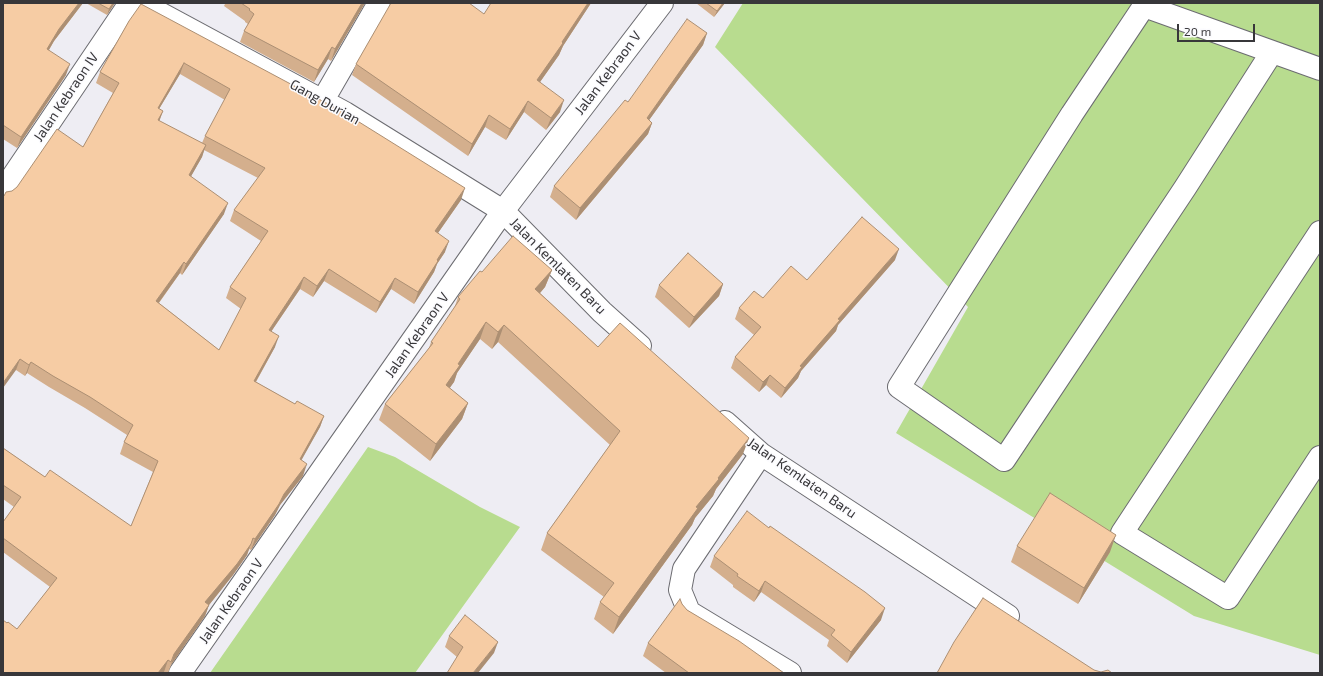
<!DOCTYPE html>
<html>
<head>
<meta charset="utf-8">
<style>
  body { margin:0 }
  #map { position:relative; width:1323px; height:676px; overflow:hidden; background:#eeedf3; font-family:"Exo 2",sans-serif }
  canvas { display:block }
  .frame { position:absolute; inset:0; border:4px solid #38373a; pointer-events:none }
  .scale { position:absolute; left:1177px; top:24px; width:78px; height:18px; box-sizing:border-box; border:2px solid #38373a; border-top:0; padding-left:5px; font-size:12px; line-height:14px; white-space:nowrap; color:#38373a; -webkit-text-stroke:3px #fbfbfe; paint-order:stroke }
</style>
</head>
<body>
<div id="map">
<canvas width="1323" height="676"></canvas>
<div class="frame"></div>
<div class="scale">20 m</div>
</div>
<script>
const c = document.querySelector('canvas').getContext('2d');
c.lineJoin = 'round';
function fillPath(path, color) { c.fillStyle = color; c.fill(path, 'evenodd'); }
const poly = rows => new Path2D(rows.map(r => 'M' + r).join(''));
function strokePath(path, color, width, dash) { c.strokeStyle = color; c.lineWidth = width; c.lineCap = dash ? 'butt' : 'round'; c.setLineDash(dash || []); c.stroke(path); }
function label(font, color, halo, rows, align = 'center') {
  c.font = font + ' "Exo 2",sans-serif'; c.lineWidth = 3; c.setLineDash([]); c.textBaseline = 'middle'; c.strokeStyle = halo; c.fillStyle = color; for (const [text, x, y, turn = 0] of rows) {
    c.save(); c.translate(x, y); c.rotate((+turn || 0) * Math.PI / 180); c.textAlign = isNaN(turn) ? turn : align; if (halo) c.strokeText(text, 0, 0); c.fillText(text, 0, 0); c.restore();
  }
}
const green = poly([
  [743,3,1320,3,1320,655,1194,616,896,433,968,307,715,47],
  [368,447,395,457,480,507,520,527,415,673,210,673]
]);
const street = poly([
  [141,3,345,113,503,211,602,312,640,346],
  [1272,52,1185,188,1004,460,899,387,1072,114,1144,6,1320,69],
  [323,100,379,3],
  [3,191,130,3],
  [1320,232,1122,533,1228,598,1320,457],
  [725,422,761,454,1008,616],
  [761,454,684,569,680,590,689,612,790,673],
  [180,673,503,211,662,3]
]);
const wall = poly([
  [3,3,83,3,54,41,49,50,66,75,17,148,3,139],
  [86,3,115,3,107,15],
  [223,3,365,3,331,61,328,59,314,82,240,42,244,31,248,24,245,22,245,21,224,6,225,4],
  [491,3,591,3,563,46,559,55,540,82,560,112,546,130,524,112,506,140,485,127,468,156,352,75,356,64,484,14],
  [696,3,725,3,714,17],
  [129,21,461,200,438,233,445,252,437,264,434,272,414,304,391,289,376,313,324,281,313,297,300,289,271,332,275,347,256,382,295,404,324,416,320,427,301,460,303,476,280,505,275,515,251,550,249,549,247,555,233,575,209,605,205,616,171,665,168,673,166,673,164,672,163,673,3,673,7,623,17,629,50,587,3,552,3,522,14,507,3,499,3,448,45,477,131,526,153,472,120,454,124,442,127,435,85,408,49,387,27,373,25,376,16,370,4,196,83,147,113,93,96,83,100,72],
  [180,74,225,100,205,136,202,143,159,121,163,111,159,109],
  [204,150,258,178,234,210,230,221,261,241,230,287,226,298,241,309,219,350,159,303,180,273,182,275,224,214,191,176,202,157],
  [707,33,703,45,649,120,652,123,648,134,576,220,550,197,554,186,628,102],
  [895,260,838,325,836,331,801,371,798,378,781,398,766,385,759,392,731,368,735,357,754,335,735,319,739,308,807,280],
  [552,270,545,287,540,293,598,347,743,454,716,489,713,496,695,518,692,525,613,634,594,619,600,602,604,597,541,550,547,533,610,445,498,342,492,349,480,339,457,373,454,382,449,388,468,403,462,419,430,461,379,420,385,404,429,348,431,342,454,309,458,297,482,272],
  [723,284,719,296,689,328,655,297,659,285],
  [1017,546,1110,552,1078,604,1011,562],
  [714,556,881,620,847,663,827,646,829,640,761,592,754,602,733,587,733,585,710,567],
  [687,610,784,673,666,673,643,656,648,643],
  [449,636,494,653,457,657,445,647]
]);
const shadedWall = poly([
  [79,3,83,3,54,41,43,60,47,49,59,29],
  [113,3,115,3,107,15,109,9],
  [362,3,365,3,331,61,335,49],
  [588,3,591,3,563,46,559,55,533,92,537,80,562,42],
  [723,3,725,3,714,17,717,11],
  [707,33,703,45,642,130,647,118],
  [332,47,328,59,314,82,318,70],
  [184,63,180,74,153,119,158,108],
  [70,64,66,75,17,148,21,137],
  [564,100,560,112,546,130,551,118],
  [528,101,524,112,506,140,510,129],
  [163,111,159,122,158,120],
  [489,115,485,127,468,156,472,144],
  [652,123,648,134,576,220,580,208],
  [206,145,202,157,185,187,189,175],
  [465,188,461,200,431,243,435,231],
  [228,203,224,214,182,275,186,264],
  [449,241,445,252,437,264,434,272,414,304,418,292,437,260],
  [899,249,895,260,838,325,836,331,801,371,798,378,781,398,785,388,800,366,838,319],
  [184,262,180,273,152,312,156,301],
  [329,269,324,281,313,297,317,286],
  [552,270,545,287,529,306,535,289],
  [304,277,300,289,264,342,269,330],
  [395,278,391,289,376,313,380,302],
  [723,284,719,296,689,328,694,317],
  [486,322,480,339,457,373,454,382,440,402,446,385,458,364],
  [504,325,498,342,492,349,498,332],
  [279,336,275,347,250,392,254,381],
  [20,359,16,370,3,388,3,383],
  [31,362,27,373,25,376,29,365],
  [770,375,766,385,759,392,763,382],
  [468,403,462,419,430,461,436,444],
  [324,416,320,427,296,470,300,459],
  [749,438,743,454,716,489,713,496,695,518,692,525,613,634,619,617,696,507,718,478],
  [307,464,303,476,280,505,275,515,251,550,255,539,284,494],
  [1116,535,1110,552,1078,604,1084,588],
  [253,538,247,555,233,575,209,605,205,616,171,665,174,654,205,602],
  [765,581,761,592,754,602,759,591],
  [885,608,881,620,847,663,851,652],
  [498,642,494,653,478,673,473,673],
  [168,660,164,672,163,673,158,673]
]);
const building = poly([
  [3,3,79,3,59,29,47,49,70,64,21,137,3,125,3,3],
  [98,3,113,3,109,9,98,3],
  [241,3,362,3,335,49,332,47,318,70,244,31,254,14,249,10,250,9,241,3],
  [391,3,469,3,484,14,491,3,588,3,562,42,563,43,537,80,564,100,551,118,528,101,510,129,489,115,472,144,356,64,391,3],
  [706,3,723,3,717,11,706,3],
  [141,4,343,112,465,188,435,231,449,241,437,260,438,261,418,292,395,278,380,302,329,269,317,286,304,277,269,330,279,336,254,381,295,404,297,401,324,416,300,459,307,464,284,494,279,504,255,539,253,538,251,544,237,564,205,602,209,605,174,654,171,662,168,660,158,673,3,673,3,620,7,623,8,622,17,629,57,578,3,538,3,522,21,497,3,485,3,448,45,477,50,470,131,526,158,461,124,442,133,425,90,397,53,376,31,362,29,365,20,359,3,383,3,196,4,196,6,192,12,191,17,187,57,129,83,147,119,83,100,72,129,21,141,4],
  [184,63,230,89,205,136,265,168,234,210,268,231,230,287,246,298,219,350,156,301,184,262,186,264,228,203,189,175,206,145,158,120,163,111,158,108,184,63],
  [687,19,707,33,647,118,652,123,580,208,554,186,625,100,628,102,687,19],
  [862,217,899,249,838,319,840,320,800,366,802,367,785,388,770,375,763,382,735,357,761,327,739,308,754,291,763,298,791,266,807,280,862,217],
  [513,236,552,270,535,289,598,347,620,323,749,438,718,478,719,479,696,507,698,508,619,617,600,602,614,583,547,533,620,431,504,325,498,332,486,322,458,364,460,365,446,385,468,403,436,444,385,404,433,343,431,342,460,299,458,297,480,271,482,272,513,236],
  [688,253,723,284,694,317,659,285,688,253],
  [1050,493,1116,535,1084,588,1017,546,1050,493],
  [747,511,769,528,770,526,865,592,885,608,851,652,831,635,835,630,765,581,759,591,737,576,738,574,714,556,747,511],
  [983,598,1094,670,1101,672,1108,670,1112,673,937,673,954,642,983,598],
  [680,599,682,604,687,610,739,641,784,673,689,673,648,643,680,599],
  [465,615,498,642,473,673,447,673,463,647,449,636,465,615]
]);
const streetNames = [
  ["Jalan Kebraon V",608,73,-53],
  ["Jalan Kebraon IV",66,97,-56],
  ["Gang Durian",325,102,29],
  ["Jalan Kemlaten Baru",558,266,45],
  ["Jalan Kebraon V",417,335,-55],
  ["Jalan Kemlaten Baru",802,478,35],
  ["Jalan Kebraon V",231,601,-55]
];
fillPath(green, '#b8dc8f');
strokePath(street, '#6c6c71', 24);
strokePath(street, '#fff', 22);
fillPath(wall, '#d4af8d');
fillPath(shadedWall, '#ac8f73');
fillPath(building, '#f6cca4');
strokePath(building, '#ac8f73', 1);
label('14px', '#38373a', '#fbfbfe', streetNames);
</script>
</body>
</html>
